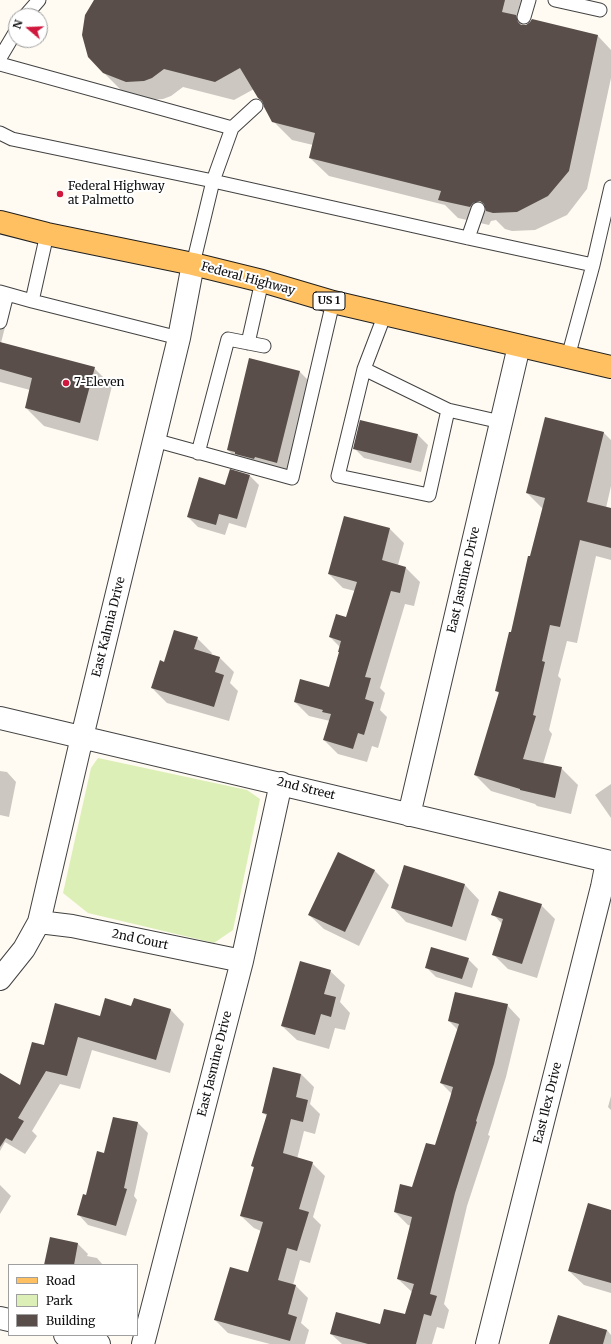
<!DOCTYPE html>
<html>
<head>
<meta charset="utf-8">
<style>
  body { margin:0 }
  #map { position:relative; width:611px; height:1344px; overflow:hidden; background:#fffaf2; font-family:Merriweather,serif }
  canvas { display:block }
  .legend { position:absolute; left:8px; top:1264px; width:130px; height:72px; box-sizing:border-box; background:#fff; border:1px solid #9f9f9f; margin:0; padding:5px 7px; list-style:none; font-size:12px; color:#0f0f0f }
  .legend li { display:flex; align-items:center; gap:8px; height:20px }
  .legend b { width:20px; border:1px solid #9f9f9f }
  .north { position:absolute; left:8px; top:8px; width:40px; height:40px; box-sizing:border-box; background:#fff; border:1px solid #9f9f9f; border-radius:50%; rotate:289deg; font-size:11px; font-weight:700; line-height:16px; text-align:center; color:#0f0f0f }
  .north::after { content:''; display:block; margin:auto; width:14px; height:18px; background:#d0173d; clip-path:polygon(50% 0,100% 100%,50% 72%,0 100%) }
</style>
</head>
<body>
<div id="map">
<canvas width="611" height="1344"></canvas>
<ul class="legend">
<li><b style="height:5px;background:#ffc062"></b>Road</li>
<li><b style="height:11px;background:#dcefb6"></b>Park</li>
<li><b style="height:11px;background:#594e4a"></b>Building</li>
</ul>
<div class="north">N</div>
</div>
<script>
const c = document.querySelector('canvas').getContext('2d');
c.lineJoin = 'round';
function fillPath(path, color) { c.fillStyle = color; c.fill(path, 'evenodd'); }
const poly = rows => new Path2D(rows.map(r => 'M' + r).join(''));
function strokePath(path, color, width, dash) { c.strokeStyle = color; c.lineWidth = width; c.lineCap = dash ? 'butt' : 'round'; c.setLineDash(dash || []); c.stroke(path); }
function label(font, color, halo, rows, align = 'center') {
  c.font = font + ' Merriweather,serif'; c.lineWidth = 4; c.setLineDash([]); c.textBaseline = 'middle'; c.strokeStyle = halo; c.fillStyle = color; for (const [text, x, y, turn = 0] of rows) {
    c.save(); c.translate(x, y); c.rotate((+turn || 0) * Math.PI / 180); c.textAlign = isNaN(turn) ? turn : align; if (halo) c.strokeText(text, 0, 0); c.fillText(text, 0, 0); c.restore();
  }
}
const green = poly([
  [98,758,247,790,260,799,233,930,214,943,88,913,63,893,91,768]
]);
const shadow = poly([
  [96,0,522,0,527,5,522,23,525,26,598,36,611,50,611,78,587,189,567,215,535,230,512,231,505,229,496,220,491,221,489,225,458,218,445,205,329,176,310,158,313,145,292,140,273,121,263,102,254,89,234,100,183,87,171,96,163,99,146,100,123,92,104,73],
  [0,312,7,319,1,343,94,368,112,386,98,441,44,426,26,408,30,390,0,382],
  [299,371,314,386,291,476,242,464,228,450],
  [546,418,604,433,611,440,611,486,606,508,611,509,611,560,596,556,577,643,567,641,558,676,561,679,549,730,552,734,543,764,561,768,578,785,571,814,537,806,535,804,491,791,475,775,500,694,496,691,543,509,527,493],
  [361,421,418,435,428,445,421,472,364,458,354,448],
  [249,475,259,485,246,528,229,523,225,535,198,527,188,517,226,486],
  [390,529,404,543,398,565,406,568,420,582,414,606,405,604,380,688,385,693,380,710,387,717,378,748,372,746,367,762,338,754,324,740,330,721,309,716,295,702,330,688,340,653,340,647,330,637,347,618,355,591,343,588,329,574],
  [197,638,212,653,211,655,219,657,234,672,230,683,238,691,229,721,167,703,152,688,165,663],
  [0,771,7,772,16,782,9,817,0,815],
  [611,784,611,818,595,795],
  [405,867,465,885,479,900,466,941,406,922,392,907],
  [374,870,389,885,359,946,324,929,309,915],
  [541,905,555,919,537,978,508,969,493,954,502,924,493,914],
  [468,959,478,969,472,988,436,977,426,967],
  [330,971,345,985,340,1002,350,1013,345,1030,335,1028,329,1049,297,1040,282,1026],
  [134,999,171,1010,184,1024,170,1073,92,1050,80,1089,60,1084,32,1131,37,1136,25,1154,5,1142,0,1151,0,1082,21,1087,44,1046,100,1017,132,1007],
  [507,1005,520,1019,506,1077,488,1135,490,1136,467,1206,444,1304,449,1310,444,1329,437,1327,432,1344,342,1344,331,1334,380,1325,406,1316,412,1292,398,1279,411,1226,408,1225,395,1212,413,1188,436,1147,452,1094,441,1083,458,1030,449,1021],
  [301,1074,314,1087,310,1104,320,1114,315,1134,304,1131,297,1159,312,1163,325,1176,313,1217,321,1225,310,1263,300,1260,293,1285,295,1285,308,1298,301,1323,309,1330,305,1344,270,1344,228,1333,215,1320,249,1273,261,1231,254,1228,241,1216,254,1168,252,1166,267,1116,263,1113],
  [611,1096,611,1110,608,1107],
  [114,1118,138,1123,148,1133,134,1196,137,1200,126,1236,88,1225,79,1215,105,1154],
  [0,1185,11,1196,0,1214],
  [611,1211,611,1293,584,1285,569,1271],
  [54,1239,78,1244,88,1254,87,1256,97,1258,103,1265,45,1265],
  [559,1316,607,1330,611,1335,611,1344,550,1344]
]);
const building = poly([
  [94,0,505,0,502,12,516,15,518,22,521,25,526,25,530,22,532,19,598,35,569,171,548,196,517,212,493,213,486,211,484,204,480,201,473,203,470,207,438,200,441,191,309,158,315,133,272,122,264,107,262,101,258,98,240,68,215,82,164,69,152,78,144,81,126,82,103,73,88,57,82,35,85,15],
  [0,342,95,367,80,423,25,408,32,378,0,369],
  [249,358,300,371,277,463,255,457,254,459,235,454,235,452,227,450],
  [545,417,604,432,587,502,611,508,611,548,580,540,560,627,550,625,542,661,545,662,533,715,536,716,523,759,562,767,555,798,520,790,520,789,474,775,499,692,495,691,509,632,511,632,528,556,530,556,545,498,526,493],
  [360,420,418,434,411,463,353,449],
  [230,469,250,475,237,519,219,514,216,525,187,517,199,477,225,485],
  [344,516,390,528,382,560,406,567,400,593,391,591,365,677,371,678,365,699,374,702,364,735,358,733,353,749,323,740,331,714,322,712,323,710,294,702,300,679,329,687,339,652,338,652,341,641,329,637,336,614,346,617,357,582,328,574],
  [174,630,198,637,194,649,220,657,215,672,224,675,214,707,151,688,160,660,164,662],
  [338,852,375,870,345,932,308,915],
  [404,865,465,884,452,927,391,908],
  [499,891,542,904,522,964,492,955,503,919,491,915],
  [431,947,469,958,462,979,425,968],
  [300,961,331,970,324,994,336,997,331,1017,321,1014,315,1035,281,1026],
  [455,992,508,1004,494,1064,476,1121,477,1122,455,1193,430,1294,437,1296,431,1316,424,1314,416,1344,368,1344,330,1334,336,1312,380,1324,384,1309,405,1314,414,1284,397,1279,412,1217,394,1212,400,1184,412,1187,426,1143,435,1145,450,1098,453,1087,440,1083,459,1024,448,1021],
  [105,998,131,1006,134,998,171,1009,156,1060,78,1037,67,1076,46,1071,18,1118,24,1121,12,1141,6,1138,0,1147,0,1073,20,1085,32,1042,44,1045,55,1003,100,1016],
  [273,1067,301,1074,296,1097,308,1100,303,1122,291,1119,283,1153,313,1162,299,1209,309,1212,297,1251,287,1248,278,1280,296,1285,288,1314,297,1317,290,1341,214,1320,230,1267,248,1272,263,1222,240,1216,254,1167,251,1166,267,1114,262,1113],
  [113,1117,138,1122,124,1188,127,1189,116,1226,77,1215,83,1194,86,1195,97,1151,104,1153],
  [588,1203,611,1210,611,1283,568,1271],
  [50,1237,78,1243,74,1265,44,1265],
  [558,1315,607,1330,603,1344,549,1344]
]);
const service = poly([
  [555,0,600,10],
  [25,16,39,0],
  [524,17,529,0],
  [0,58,16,31],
  [0,64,232,128,213,181,193,264],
  [232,128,256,106],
  [0,133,12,139,213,181,468,238,593,265],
  [47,234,32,301,179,338],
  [468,238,478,209],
  [0,292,32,301],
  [385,314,364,369,448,410,501,422],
  [0,322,7,294],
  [248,343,262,281],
  [568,357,593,265,611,187],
  [364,369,338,476,429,495,448,410],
  [154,440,292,478,333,302],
  [198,453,228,339,264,346]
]);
const minor = poly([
  [0,718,611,862],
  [409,815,519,346],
  [39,922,72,926,242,961],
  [0,979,24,949,39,922,82,737,179,338,193,264],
  [0,1318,9,1320],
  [65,1335,99,1344],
  [143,1344,242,961,281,783],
  [487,1344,602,887,607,862]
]);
const primary = poly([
  [0,222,47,234,193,264,262,281,333,302,611,367]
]);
const markers = [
  [60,194,4,"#d0173d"],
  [66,383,4,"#d0173d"]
];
const shields = [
  [329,301,32]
];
const shieldNames = [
  ["US 1",329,301]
];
const poiNames = [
  ["Federal Highway",68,187],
  ["at Palmetto",68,201],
  ["7-Eleven",74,383]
];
const streetNames = [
  ["Federal Highway",248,279,15],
  ["East Jasmine Drive",464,580,-77],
  ["East Kalmia Drive",109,627,-76],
  ["2nd Street",306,789,14],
  ["2nd Court",140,940,12],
  ["East Jasmine Drive",215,1064,-76],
  ["East Ilex Drive",548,1103,-76]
];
fillPath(green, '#dcefb6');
fillPath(shadow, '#0003');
fillPath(building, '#594e4a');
strokePath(service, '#424242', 15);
strokePath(minor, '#424242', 24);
strokePath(primary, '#202020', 24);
strokePath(service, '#fff', 13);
strokePath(minor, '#fff', 22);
strokePath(primary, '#ffc062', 22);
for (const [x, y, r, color] of markers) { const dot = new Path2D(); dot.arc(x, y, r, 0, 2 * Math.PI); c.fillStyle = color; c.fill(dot); strokePath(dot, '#fff', 1.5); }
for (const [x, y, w] of shields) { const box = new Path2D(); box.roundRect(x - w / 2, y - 9, w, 18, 3); c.fillStyle = '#fff'; c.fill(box); strokePath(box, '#0f0f0f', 1); }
label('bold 11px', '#0f0f0f', null, shieldNames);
label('12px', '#0f0f0f', '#fff', poiNames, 'left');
label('12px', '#0f0f0f', '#fff', streetNames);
</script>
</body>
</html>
